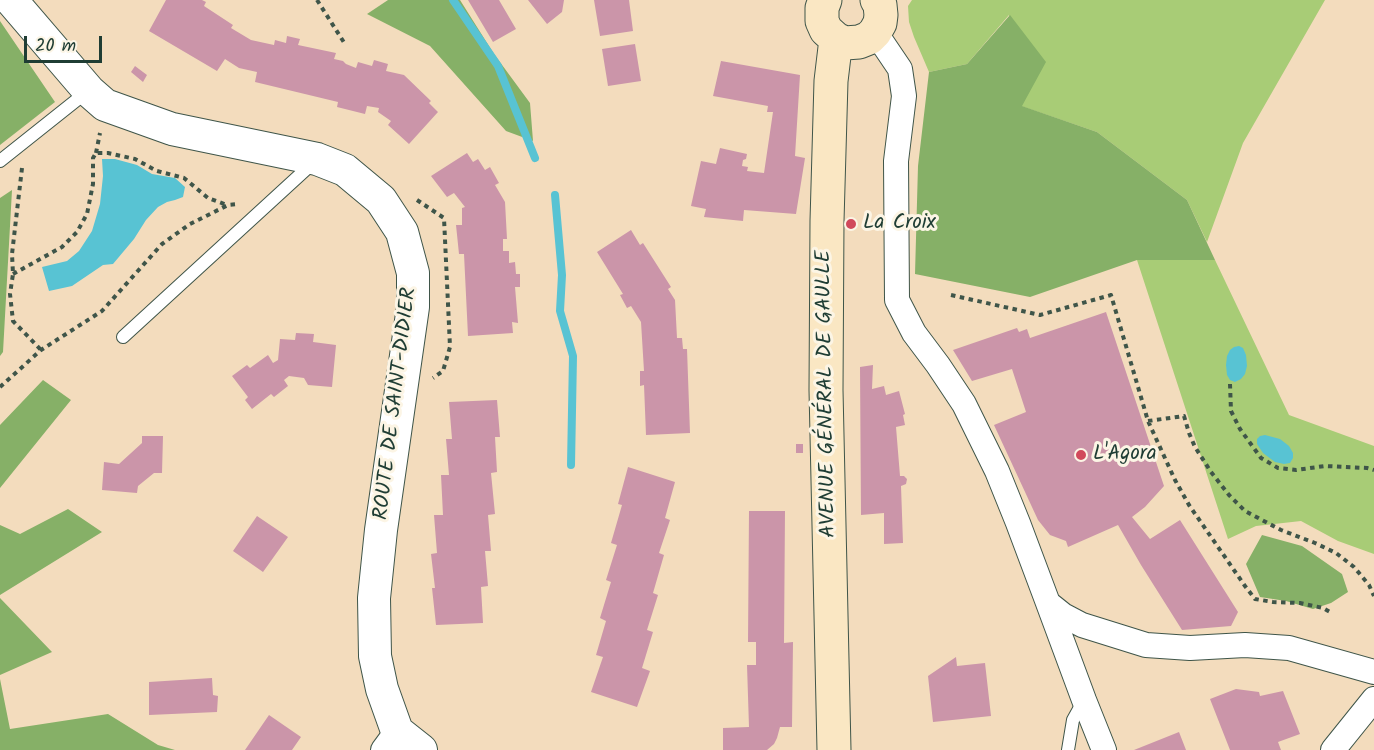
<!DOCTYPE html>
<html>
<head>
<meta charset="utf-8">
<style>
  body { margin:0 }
  #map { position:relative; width:1374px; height:750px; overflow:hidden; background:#f3dcbd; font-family:Kalam,sans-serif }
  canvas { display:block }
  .scale { position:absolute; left:24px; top:36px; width:78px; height:27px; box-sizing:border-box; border:3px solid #1f3d34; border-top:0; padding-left:8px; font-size:18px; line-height:21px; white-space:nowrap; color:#1f3d34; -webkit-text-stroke:4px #fcf5e5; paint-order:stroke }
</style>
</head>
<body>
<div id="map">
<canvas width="1374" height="750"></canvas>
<div class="scale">20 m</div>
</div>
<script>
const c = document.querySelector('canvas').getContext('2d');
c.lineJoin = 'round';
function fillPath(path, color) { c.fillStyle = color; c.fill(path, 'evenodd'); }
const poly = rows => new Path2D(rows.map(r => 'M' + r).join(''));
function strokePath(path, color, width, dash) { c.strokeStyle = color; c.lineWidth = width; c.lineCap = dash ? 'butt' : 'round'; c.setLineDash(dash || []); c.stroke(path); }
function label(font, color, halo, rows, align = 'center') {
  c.font = font + ' Kalam,sans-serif'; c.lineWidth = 6; c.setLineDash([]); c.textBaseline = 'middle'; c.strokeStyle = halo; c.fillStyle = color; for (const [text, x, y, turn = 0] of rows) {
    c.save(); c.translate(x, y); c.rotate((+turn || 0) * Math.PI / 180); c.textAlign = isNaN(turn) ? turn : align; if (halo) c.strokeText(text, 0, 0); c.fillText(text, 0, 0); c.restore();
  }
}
const green = poly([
  [912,0,1325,0,1243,143,1207,242,1187,200,1097,132,1021,106,1009,15,967,64,929,72,914,37,909,22,908,6],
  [1137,260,1215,260,1289,415,1374,446,1374,554,1338,541,1301,521,1256,526,1228,539]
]);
const forest = poly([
  [388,0,460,0,494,54,530,103,533,141,506,131,430,46,367,14],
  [1010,15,1046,62,1022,106,1097,132,1187,200,1215,260,1137,260,1030,297,915,274,918,166,929,72,967,64],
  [0,21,55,102,0,145],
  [12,190,3,352,0,356,0,198],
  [43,380,71,400,0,488,0,425],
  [68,509,102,532,0,595,0,525,20,534],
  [1262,535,1302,546,1342,574,1348,592,1331,603,1313,609,1286,601,1260,597,1246,564],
  [0,598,52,652,0,675],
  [0,679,10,729,108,714,158,745,175,750,0,750]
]);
const water = poly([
  [102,159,115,159,137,165,152,174,175,178,185,187,183,197,175,200,167,202,158,207,146,220,134,239,113,264,103,265,72,286,49,291,42,267,67,261,79,251,92,231,100,204,103,176],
  [1239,346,1243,348,1246,355,1247,366,1245,374,1241,379,1235,382,1230,380,1227,375,1226,365,1227,356,1230,350,1234,347],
  [1265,435,1280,439,1289,446,1293,453,1293,458,1290,463,1284,464,1275,462,1263,453,1257,444,1257,439,1260,436]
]);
const stream = poly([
  [453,0,498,66,535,158],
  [555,195,562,275,560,311,573,356,571,465]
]);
const building = poly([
  [166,0,202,0,206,2,204,6,233,25,231,28,251,40,274,45,275,40,286,43,287,36,300,39,298,45,336,53,334,59,343,61,346,64,356,68,358,62,372,66,374,60,388,64,386,71,404,75,431,101,429,103,438,112,409,144,388,125,391,121,378,112,379,108,367,106,365,114,337,107,338,102,255,82,257,72,239,68,225,59,217,71,149,31],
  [468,0,499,0,516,29,493,42],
  [528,0,564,0,562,12,547,24],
  [594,0,629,0,633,31,600,36],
  [635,44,641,81,608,86,602,49],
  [721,61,800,75,795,156,805,158,796,214,744,210,743,221,704,217,706,209,691,206,701,161,716,164,720,148,747,154,746,159,743,160,742,166,748,167,747,171,764,173,773,112,767,112,768,106,713,96],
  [135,66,147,75,143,82,131,72],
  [467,153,473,162,478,159,485,170,490,167,499,183,495,185,505,202,507,239,503,239,503,251,509,251,509,263,515,262,516,274,520,274,520,287,515,287,518,323,512,322,513,333,468,336,464,254,459,254,456,225,462,225,462,208,465,207,454,193,447,197,431,176],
  [631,230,640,245,643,243,671,287,668,289,675,300,677,338,682,338,683,349,687,349,690,433,646,435,644,385,640,386,640,371,644,371,641,322,631,306,627,308,620,295,623,294,597,252],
  [1106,312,1164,486,1145,507,1132,517,1150,539,1180,520,1238,612,1231,626,1182,630,1141,565,1118,525,1068,547,1066,541,1050,535,1038,520,994,425,1026,412,1012,369,972,381,953,350,1017,328,1019,332,1027,329,1030,338],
  [296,333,314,334,313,342,336,345,332,387,308,385,304,378,289,376,284,380,288,386,274,397,271,394,252,409,245,400,248,397,232,376,247,365,250,368,268,355,273,363,278,360,280,339,295,340],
  [873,365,872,389,884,386,886,395,899,391,905,414,903,415,905,425,896,427,900,476,904,476,907,479,906,484,901,486,903,543,884,544,884,513,861,515,860,367],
  [497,400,500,437,495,437,497,472,491,473,495,514,488,515,491,551,485,551,488,586,481,587,483,623,436,625,432,588,435,588,431,554,437,553,434,515,443,515,441,475,449,475,446,439,452,439,449,402],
  [142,436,163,436,162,473,154,473,138,486,137,493,102,490,104,462,119,464,142,443],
  [796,444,803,444,803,453,796,453],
  [628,467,675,482,665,518,670,520,659,553,664,555,653,593,658,595,647,630,653,632,642,668,650,671,637,707,591,692,603,657,596,655,606,621,600,618,611,582,606,580,617,545,611,543,622,505,618,504],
  [749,511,785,511,784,643,793,642,792,727,780,727,777,738,774,744,767,750,723,750,723,728,749,727,747,665,756,665,756,642,748,642],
  [257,516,288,537,263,572,233,551],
  [956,657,957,666,985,663,991,716,933,722,928,676],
  [212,678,213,695,218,696,217,712,149,715,149,682],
  [1236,689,1259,692,1260,696,1283,691,1300,734,1278,742,1281,750,1230,750,1210,699],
  [269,715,301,737,292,750,245,750],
  [1179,732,1186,750,1134,750]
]);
const path = poly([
  [317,0,345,44],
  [96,153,100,133],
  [22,168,12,254,13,274,10,294,13,321,41,350],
  [417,200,444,218,450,347,443,371,433,378],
  [13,274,62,247,77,232,87,214,93,184,93,158,96,153,108,153,135,159,157,171,184,178,208,198,227,205],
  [951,295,1040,315,1111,295,1148,421,1175,480,1189,505,1245,586,1255,599,1273,602,1300,603,1323,608,1332,613],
  [1230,384,1231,411,1240,429,1261,458,1278,468,1296,470,1325,466,1367,468,1374,470],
  [0,387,41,350,102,311,162,244,190,224,228,205,239,204],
  [1148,421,1184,416,1189,433,1195,447,1211,472,1229,495,1245,511,1281,530,1315,543,1336,553,1354,567,1369,585,1374,596]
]);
const service = poly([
  [0,161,88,91],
  [123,337,314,162],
  [1068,750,1073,720,1083,702]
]);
const minor = poly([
  [875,32,900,69,904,96,896,161,897,300,914,333,938,365,964,404,997,471,1018,523,1048,603,1063,615,1082,625,1146,645,1190,648,1245,645,1289,648,1374,672],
  [1048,603,1084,700,1104,750],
  [383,750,397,731],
  [1333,750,1374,699]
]);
const tertiary = poly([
  [11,0,89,91,105,105,172,129,317,159,345,170,381,200,402,232,413,273,413,307,381,530,374,598,375,656,382,689,397,731,421,750]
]);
const secondary = poly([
  [825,0,822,8,822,21,826,30,836,39,845,43,859,42,869,38,875,32,880,23,881,15,880,5,877,0],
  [834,750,826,390,827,221,831,81,836,39]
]);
const markers = [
  [851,224,6,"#d1495b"],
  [1081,455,6,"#d1495b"]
];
const poiNames = [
  ["La Croix",863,224],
  ["L'Agora",1093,455]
];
const streetNames = [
  ["AVENUE GÉNÉRAL DE GAULLE",828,394,-91],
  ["ROUTE DE SAINT-DIDIER",397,404,-83]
];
fillPath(green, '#a8cc76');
fillPath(forest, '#86b067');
fillPath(water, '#58c3d3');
strokePath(stream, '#58c3d3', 8);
fillPath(building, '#cb95a9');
strokePath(service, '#3f5549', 14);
strokePath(minor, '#3f5549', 26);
strokePath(tertiary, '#3f5549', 34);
strokePath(secondary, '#3f5549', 35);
strokePath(path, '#3f5549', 4, [4.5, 4.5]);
strokePath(service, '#fff', 12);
strokePath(minor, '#fff', 24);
strokePath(tertiary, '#fff', 32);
strokePath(secondary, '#fae7c3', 33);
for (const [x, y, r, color] of markers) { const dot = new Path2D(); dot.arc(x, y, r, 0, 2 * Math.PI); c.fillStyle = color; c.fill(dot); strokePath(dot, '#fcf5e5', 2); }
label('21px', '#1f3d34', '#fcf5e5', poiNames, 'left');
label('21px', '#1f3d34', '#fcf5e5', streetNames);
</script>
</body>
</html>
